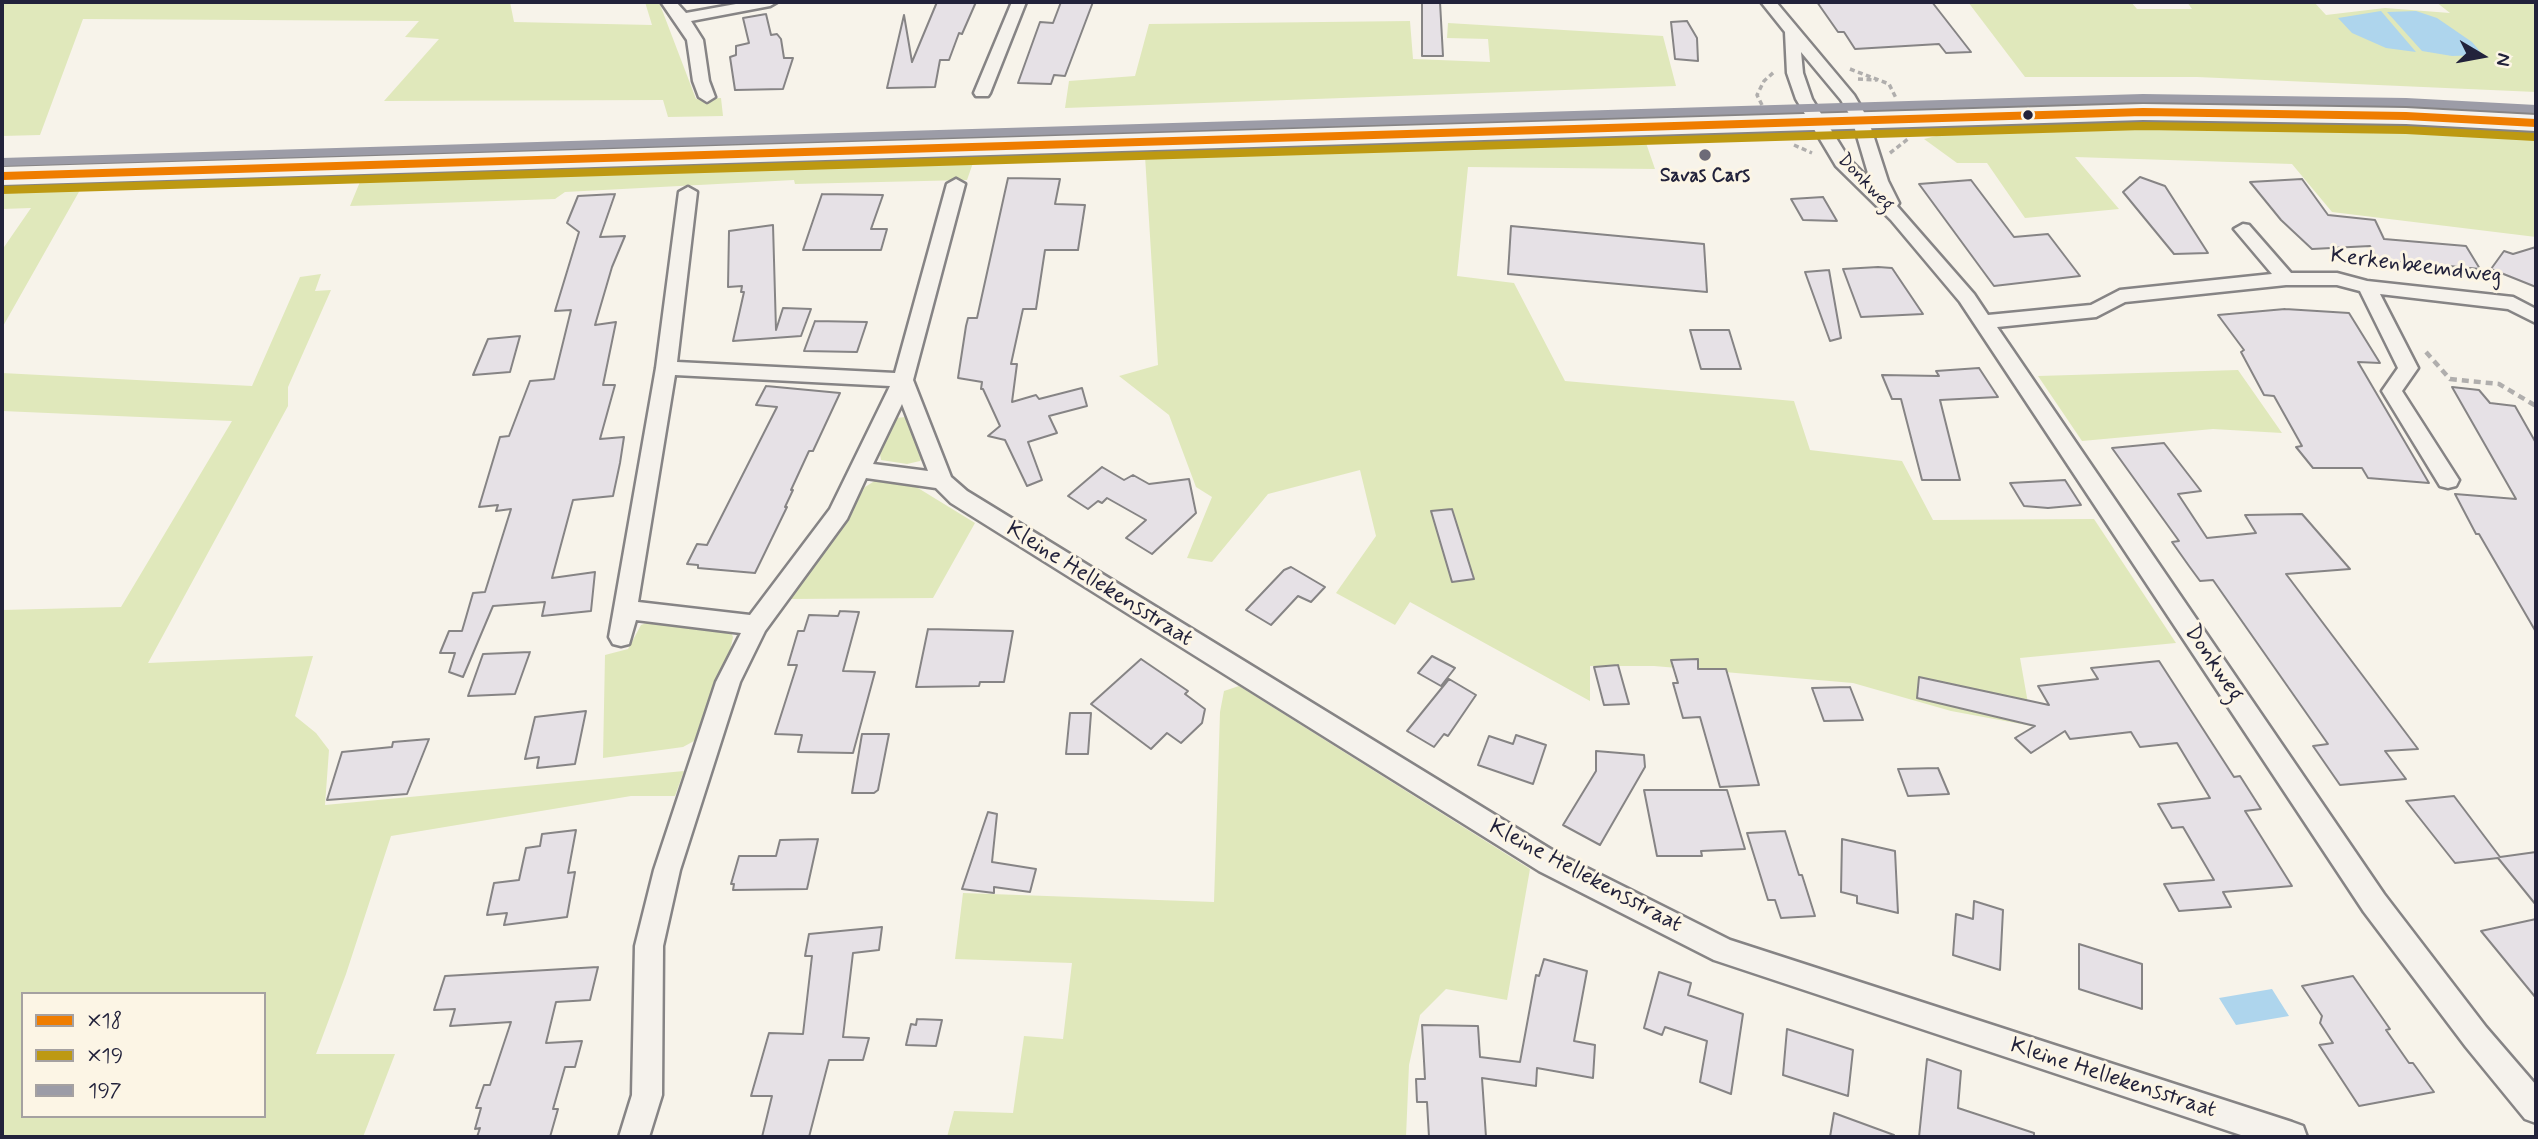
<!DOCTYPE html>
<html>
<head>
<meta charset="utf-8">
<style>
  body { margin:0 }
  #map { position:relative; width:2538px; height:1139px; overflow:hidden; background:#f7f3ea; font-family:Mynerve,sans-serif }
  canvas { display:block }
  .frame { position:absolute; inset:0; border:4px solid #22223b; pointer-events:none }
  .legend { position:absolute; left:21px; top:992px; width:245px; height:126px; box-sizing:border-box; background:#fcf5e5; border:2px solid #a5a1a1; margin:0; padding:9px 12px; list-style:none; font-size:21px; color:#22223b }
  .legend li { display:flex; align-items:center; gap:14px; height:35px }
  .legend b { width:35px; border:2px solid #a5a1a1 }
  .north { position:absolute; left:2447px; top:21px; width:70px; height:70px; -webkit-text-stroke:5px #fcf5e5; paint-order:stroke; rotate:100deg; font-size:19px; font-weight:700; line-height:28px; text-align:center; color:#22223b }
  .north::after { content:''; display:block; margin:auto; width:24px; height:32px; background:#22223b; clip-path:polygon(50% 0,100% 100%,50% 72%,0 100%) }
</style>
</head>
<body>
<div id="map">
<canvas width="2538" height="1139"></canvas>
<div class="frame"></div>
<ul class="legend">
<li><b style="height:9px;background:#ef7d00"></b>X18</li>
<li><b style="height:9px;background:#bd9912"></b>X19</li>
<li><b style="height:9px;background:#9c9ca7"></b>197</li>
</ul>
<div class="north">N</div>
</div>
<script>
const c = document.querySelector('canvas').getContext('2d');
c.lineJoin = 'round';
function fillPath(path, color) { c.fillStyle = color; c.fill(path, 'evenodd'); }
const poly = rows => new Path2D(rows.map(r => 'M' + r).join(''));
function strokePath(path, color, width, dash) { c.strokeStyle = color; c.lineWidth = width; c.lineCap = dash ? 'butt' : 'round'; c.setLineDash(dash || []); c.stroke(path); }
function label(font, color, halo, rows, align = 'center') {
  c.font = font + ' Mynerve,sans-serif'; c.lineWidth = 6; c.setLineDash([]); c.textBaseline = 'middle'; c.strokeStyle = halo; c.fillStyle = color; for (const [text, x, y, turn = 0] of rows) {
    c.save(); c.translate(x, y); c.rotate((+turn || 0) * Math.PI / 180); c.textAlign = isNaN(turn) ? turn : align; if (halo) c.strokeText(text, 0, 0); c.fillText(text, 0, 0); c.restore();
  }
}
const green = poly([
  [2,2,510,2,514,22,652,25,645,2,659,2,696,99,721,98,723,116,668,117,663,100,384,101,439,39,405,37,419,21,83,19,40,135,2,136],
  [1968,2,2131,2,2137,9,2192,9,2187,2,2314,2,2326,15,2385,8,2450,13,2436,2,2536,2,2536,92,2197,77,2025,77],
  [1410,21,1413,59,1490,62,1488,39,1447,38,1448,23,1663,36,1676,86,1065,108,1069,81,1135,76,1149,24],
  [2127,125,2387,130,2536,139,2536,237,2332,212,2292,164,2075,157,2119,209,2025,218,1987,163,1957,163,1924,139,1960,130],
  [1645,140,1655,169,1468,167,1457,276,1514,283,1565,381,1794,401,1810,450,1902,461,1933,520,2094,519,2176,643,2020,658,2032,726,1951,711,1853,683,1654,666,1590,666,1590,701,1410,602,1395,625,1336,593,1376,536,1360,470,1268,494,1212,562,1187,558,1212,497,1196,487,1169,415,1119,376,1158,365,1145,156],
  [974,160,967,180,795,184,794,180,565,192,555,199,350,206,362,177],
  [80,190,2,328,2,250,31,208,2,209,2,192],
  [321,274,315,291,331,290,288,387,288,406,148,663,313,656,295,716,316,733,329,750,325,805,684,771,675,796,631,796,391,836,346,974,316,1054,395,1054,363,1137,2,1137,2,610,121,607,232,421,2,411,2,373,252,386,300,277],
  [23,994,264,994,264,1116,23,1116],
  [2238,370,2282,433,2213,429,2082,441,2038,376],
  [906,417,924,456,920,461,907,464,881,460,880,454,895,418],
  [881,477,905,480,975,523,933,598,789,599,841,528,865,487],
  [652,621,730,630,733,637,730,651,694,741,683,747,603,758,605,655,628,649,641,625],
  [1239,686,1530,869,1507,1000,1446,989,1420,1015,1409,1065,1406,1137,947,1137,954,1111,1013,1113,1024,1036,1063,1039,1072,963,955,959,963,893,1214,902,1220,712,1224,691]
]);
const water = poly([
  [2381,11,2416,52,2386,48,2352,33,2338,18],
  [2416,11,2437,18,2472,42,2483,55,2452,56,2422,51,2387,12],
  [2272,989,2289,1016,2236,1025,2219,998]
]);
const building = poly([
  [937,2,976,2,962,34,959,33,949,60,940,60,935,87,887,88,904,15,912,62,937,2],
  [1061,2,1093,2,1065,76,1054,75,1051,84,1018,83,1040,22,1053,23,1061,2],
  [1422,2,1440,2,1443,56,1422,56,1422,2],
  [1817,2,1932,2,1971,52,1946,53,1939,44,1855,49,1844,32,1838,32,1817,2],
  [766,14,771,35,777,34,781,39,784,58,793,58,783,89,735,90,730,57,736,55,736,46,749,43,743,18,766,14],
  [1687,21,1697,38,1698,61,1675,59,1671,22,1687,21],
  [2140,177,2165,186,2208,253,2174,254,2123,192,2140,177],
  [1008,178,1060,179,1055,204,1085,205,1078,250,1045,250,1036,309,1023,309,1011,364,1017,364,1012,402,1036,395,1039,399,1082,388,1087,406,1049,416,1057,433,1028,442,1042,480,1027,486,1005,440,988,436,1000,426,983,389,981,389,982,382,958,378,966,326,968,318,977,318,1008,178],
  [2302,179,2328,215,2375,220,2384,239,2466,246,2480,269,2449,266,2451,270,2408,266,2406,263,2377,259,2370,246,2312,249,2281,220,2250,182,2302,179],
  [1971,180,2014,237,2048,234,2080,276,1994,286,1919,184,1971,180],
  [615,194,600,237,625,236,612,267,595,325,616,322,603,385,615,385,600,439,624,437,620,463,613,496,573,500,552,578,595,572,591,611,542,616,545,602,493,606,463,677,449,672,455,653,440,653,449,631,462,631,473,593,485,592,511,509,496,511,498,505,479,507,500,437,509,436,530,381,554,379,571,310,555,311,579,232,567,223,578,196,615,194],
  [822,194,883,195,871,229,887,229,881,250,803,250,822,194],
  [1823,197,1837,221,1803,220,1791,199,1823,197],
  [773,225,776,330,783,308,811,309,801,336,733,341,744,292,741,292,742,286,728,287,729,231,773,225],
  [1511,226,1704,244,1707,292,1508,274,1511,226],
  [2536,247,2536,287,2491,269,2504,251,2513,254,2536,247],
  [1878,267,1892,268,1923,314,1861,317,1843,269,1878,267],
  [1829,270,1841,338,1830,341,1805,272,1829,270],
  [2285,309,2349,313,2380,363,2358,362,2429,483,2368,478,2362,468,2313,468,2296,447,2302,446,2274,396,2264,395,2241,352,2244,350,2218,315,2285,309],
  [815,321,867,322,857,352,804,351,815,321],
  [1690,330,1729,330,1741,369,1701,369,1690,330],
  [520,336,510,372,473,375,488,339,520,336],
  [1979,368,1998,397,1940,400,1960,480,1922,480,1901,399,1892,399,1882,375,1939,376,1936,371,1979,368],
  [766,386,840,393,813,451,809,451,791,490,793,490,785,507,787,507,755,573,698,568,698,565,687,564,697,544,707,545,777,407,756,405,766,386],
  [2452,387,2479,390,2490,403,2515,406,2536,443,2536,632,2479,534,2476,534,2455,494,2516,499,2452,387],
  [2164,443,2201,491,2178,494,2207,538,2256,533,2245,515,2302,514,2350,569,2286,574,2418,749,2385,751,2406,779,2340,785,2313,746,2328,744,2213,580,2200,581,2189,566,2172,542,2179,541,2112,448,2164,443],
  [1102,467,1124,480,1133,475,1149,484,1189,479,1196,513,1152,554,1126,538,1146,520,1107,498,1102,503,1098,501,1088,509,1068,496,1102,467],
  [2065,480,2081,505,2048,508,2024,506,2010,483,2065,480],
  [1452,509,1474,579,1452,582,1431,511,1452,509],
  [1291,567,1325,587,1311,602,1298,596,1271,625,1246,610,1284,570,1291,567],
  [840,611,859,612,843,671,875,672,853,753,798,752,802,735,775,734,797,665,788,665,798,631,804,631,809,615,838,616,840,611],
  [928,629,1013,631,1004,682,980,682,979,686,916,687,928,629],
  [530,652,515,694,468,696,483,654,530,652],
  [1432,656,1455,668,1441,686,1418,673,1432,656],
  [1141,659,1188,691,1185,694,1205,709,1202,723,1181,743,1167,733,1151,749,1091,704,1141,659],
  [1698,659,1698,669,1726,669,1759,785,1720,787,1700,717,1683,718,1673,683,1678,683,1671,660,1698,659],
  [2159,661,2234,777,2240,776,2261,809,2245,811,2292,886,2223,892,2231,907,2179,911,2164,884,2214,880,2183,827,2172,828,2158,804,2210,798,2177,743,2140,747,2131,732,2070,739,2065,731,2031,753,2015,738,2035,726,1917,698,1919,677,2049,705,2038,686,2098,679,2091,668,2159,661],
  [1618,665,1629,704,1604,705,1594,667,1618,665],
  [1449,679,1476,695,1448,736,1444,734,1434,747,1407,731,1449,679],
  [1850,687,1863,720,1824,721,1812,688,1850,687],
  [586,711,575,764,537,768,539,757,525,759,535,717,586,711],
  [1070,713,1091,713,1088,754,1066,754,1070,713],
  [862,734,889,734,878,790,874,793,852,793,862,734],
  [1516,735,1546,745,1533,784,1478,765,1489,736,1513,744,1516,735],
  [429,739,407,794,327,800,342,752,392,747,393,742,429,739],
  [1596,751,1644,755,1645,767,1600,845,1563,825,1596,771,1596,751],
  [1938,768,1949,794,1908,796,1898,769,1938,768],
  [1644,790,1727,790,1745,849,1701,851,1702,856,1657,856,1644,790],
  [2454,796,2500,857,2536,852,2536,905,2498,858,2455,863,2406,801,2454,796],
  [988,812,997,814,992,862,1036,869,1030,892,994,887,994,893,962,889,988,812],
  [576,830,568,873,575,872,567,917,504,925,507,913,487,915,494,883,519,880,526,848,540,846,542,834,576,830],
  [1785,831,1799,875,1802,875,1815,916,1781,918,1775,900,1768,900,1747,833,1785,831],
  [818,839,807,889,733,890,734,884,731,884,739,856,776,856,780,840,818,839],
  [1842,839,1895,851,1898,913,1857,903,1857,896,1841,892,1842,839],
  [1974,901,2003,910,2000,970,1953,955,1956,914,1973,919,1974,901],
  [2536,919,2536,998,2481,931,2536,919],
  [882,927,879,950,853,953,843,1037,869,1038,863,1060,829,1060,809,1137,762,1137,772,1096,751,1096,769,1033,803,1034,812,956,805,956,809,934,882,927],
  [2079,944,2142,964,2142,1009,2079,989,2079,944],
  [1544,959,1587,971,1574,1041,1595,1045,1593,1078,1537,1068,1536,1086,1482,1078,1486,1137,1429,1137,1427,1102,1417,1102,1416,1079,1425,1079,1422,1025,1478,1026,1480,1057,1520,1062,1536,975,1539,976,1544,959],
  [598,967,590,1000,556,1002,546,1043,582,1041,575,1067,565,1067,553,1109,558,1109,550,1137,477,1137,480,1128,475,1129,481,1108,476,1108,484,1085,490,1085,511,1022,450,1026,455,1009,434,1010,445,976,598,967],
  [1659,972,1691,983,1688,995,1743,1014,1731,1094,1700,1082,1707,1041,1665,1027,1662,1035,1644,1028,1659,972],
  [2353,976,2390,1029,2386,1030,2409,1063,2413,1063,2434,1092,2359,1106,2319,1045,2333,1043,2320,1023,2322,1016,2302,986,2353,976],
  [917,1019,942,1020,936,1046,906,1045,911,1024,916,1025,917,1019],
  [1787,1029,1853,1050,1848,1096,1783,1075,1787,1029],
  [1927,1059,1961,1071,1958,1108,2034,1133,2034,1137,1919,1137,1927,1059],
  [1834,1113,1894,1135,1894,1137,1830,1137,1834,1113]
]);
const pathFar1 = poly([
  [1850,69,1889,84,1896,98],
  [1858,79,1877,80],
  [1762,105,1757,95,1764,81,1774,72],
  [1794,145,1812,153],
  [1890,153,1908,139]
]);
const path = poly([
  [2426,352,2450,379,2499,384,2536,406]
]);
const minor = poly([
  [661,2,676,2,686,13,747,2,777,2,770,6,691,21,703,40,709,81,715,97,707,102,699,97,693,81,687,40,661,2],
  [1012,2,1026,2,990,93,988,96,976,96,974,93,1012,2],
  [1761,2,1776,2,1854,95,1868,119,1888,181,1899,203,1897,206,1974,294,1988,315,2091,305,2120,290,2272,274,2234,229,2243,224,2249,225,2291,273,2337,273,2367,281,2513,297,2536,309,2536,323,2508,309,2380,294,2418,368,2402,391,2459,480,2456,486,2448,488,2440,486,2382,391,2398,368,2360,291,2337,285,2286,285,2125,302,2096,317,1997,327,2384,894,2486,1027,2536,1085,2536,1123,2525,1119,2466,1047,2364,912,1960,302,1891,220,1836,166,1796,99,1787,73,1785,32,1761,2],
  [1801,52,1841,100,1852,119,1870,180,1849,159,1812,99,1803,73,1801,52],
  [956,179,965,184,913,380,951,477,967,491,1557,853,1730,940,2292,1122,2303,1126,2307,1137,2247,1137,1714,960,1539,871,951,503,936,488,866,478,847,519,765,631,740,682,680,870,663,946,662,1095,649,1137,619,1137,632,1095,635,946,654,870,716,682,741,633,636,620,629,644,621,646,613,644,609,637,656,368,679,192,688,187,697,192,677,362,895,373,947,184,956,179],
  [675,375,890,386,830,509,750,615,638,602,675,375],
  [902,404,928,471,873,464,902,404]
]);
const trunk = poly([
  [2143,104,2406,108,2536,115,2536,131,2406,124,2143,120,2,185,2,167,2143,104]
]);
const bus1 = poly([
  [2,176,2143,112,2406,116,2536,123]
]);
const bus2 = poly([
  [2,190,2143,126,2406,130,2535,137]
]);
const bus3 = poly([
  [2,162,2143,98,2406,102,2536,109]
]);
const markers = [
  [2028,115,6,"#22223b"],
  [1705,155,7,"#6d6b78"]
];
const farPoinames = [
  ["Savas Cars",1705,177]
];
const farStreetnames = [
  ["Donkweg",1865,183,46]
];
const streetNames = [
  ["Kerkenbeemdweg",2416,267,7],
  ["Kleine Hellekensstraat",1099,585,32],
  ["Donkweg",2213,664,56],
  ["Kleine Hellekensstraat",1585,877,28],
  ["Kleine Hellekensstraat",2113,1079,18]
];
fillPath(green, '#e0e8bb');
fillPath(water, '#aed5ed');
fillPath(building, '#e6e1e6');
strokePath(building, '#868485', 2);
strokePath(minor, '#868485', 5);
strokePath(trunk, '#868485', 6);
strokePath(pathFar1, '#b0aead', 3.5, [5, 3.5]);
strokePath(path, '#b0aead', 4.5, [7, 5]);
fillPath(minor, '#f5f2ec');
fillPath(trunk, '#f5f2ec');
strokePath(bus1, '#ef7d00', 8);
strokePath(bus2, '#bd9912', 8);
strokePath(bus3, '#9c9ca7', 8);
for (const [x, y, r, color] of markers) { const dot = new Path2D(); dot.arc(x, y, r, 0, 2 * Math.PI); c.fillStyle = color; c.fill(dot); strokePath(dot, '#fcf5e5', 2.5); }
label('bold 19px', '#22223b', '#fcf5e5', farPoinames);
label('19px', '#22223b', '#fcf5e5', farStreetnames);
label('23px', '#22223b', '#fcf5e5', streetNames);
</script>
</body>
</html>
